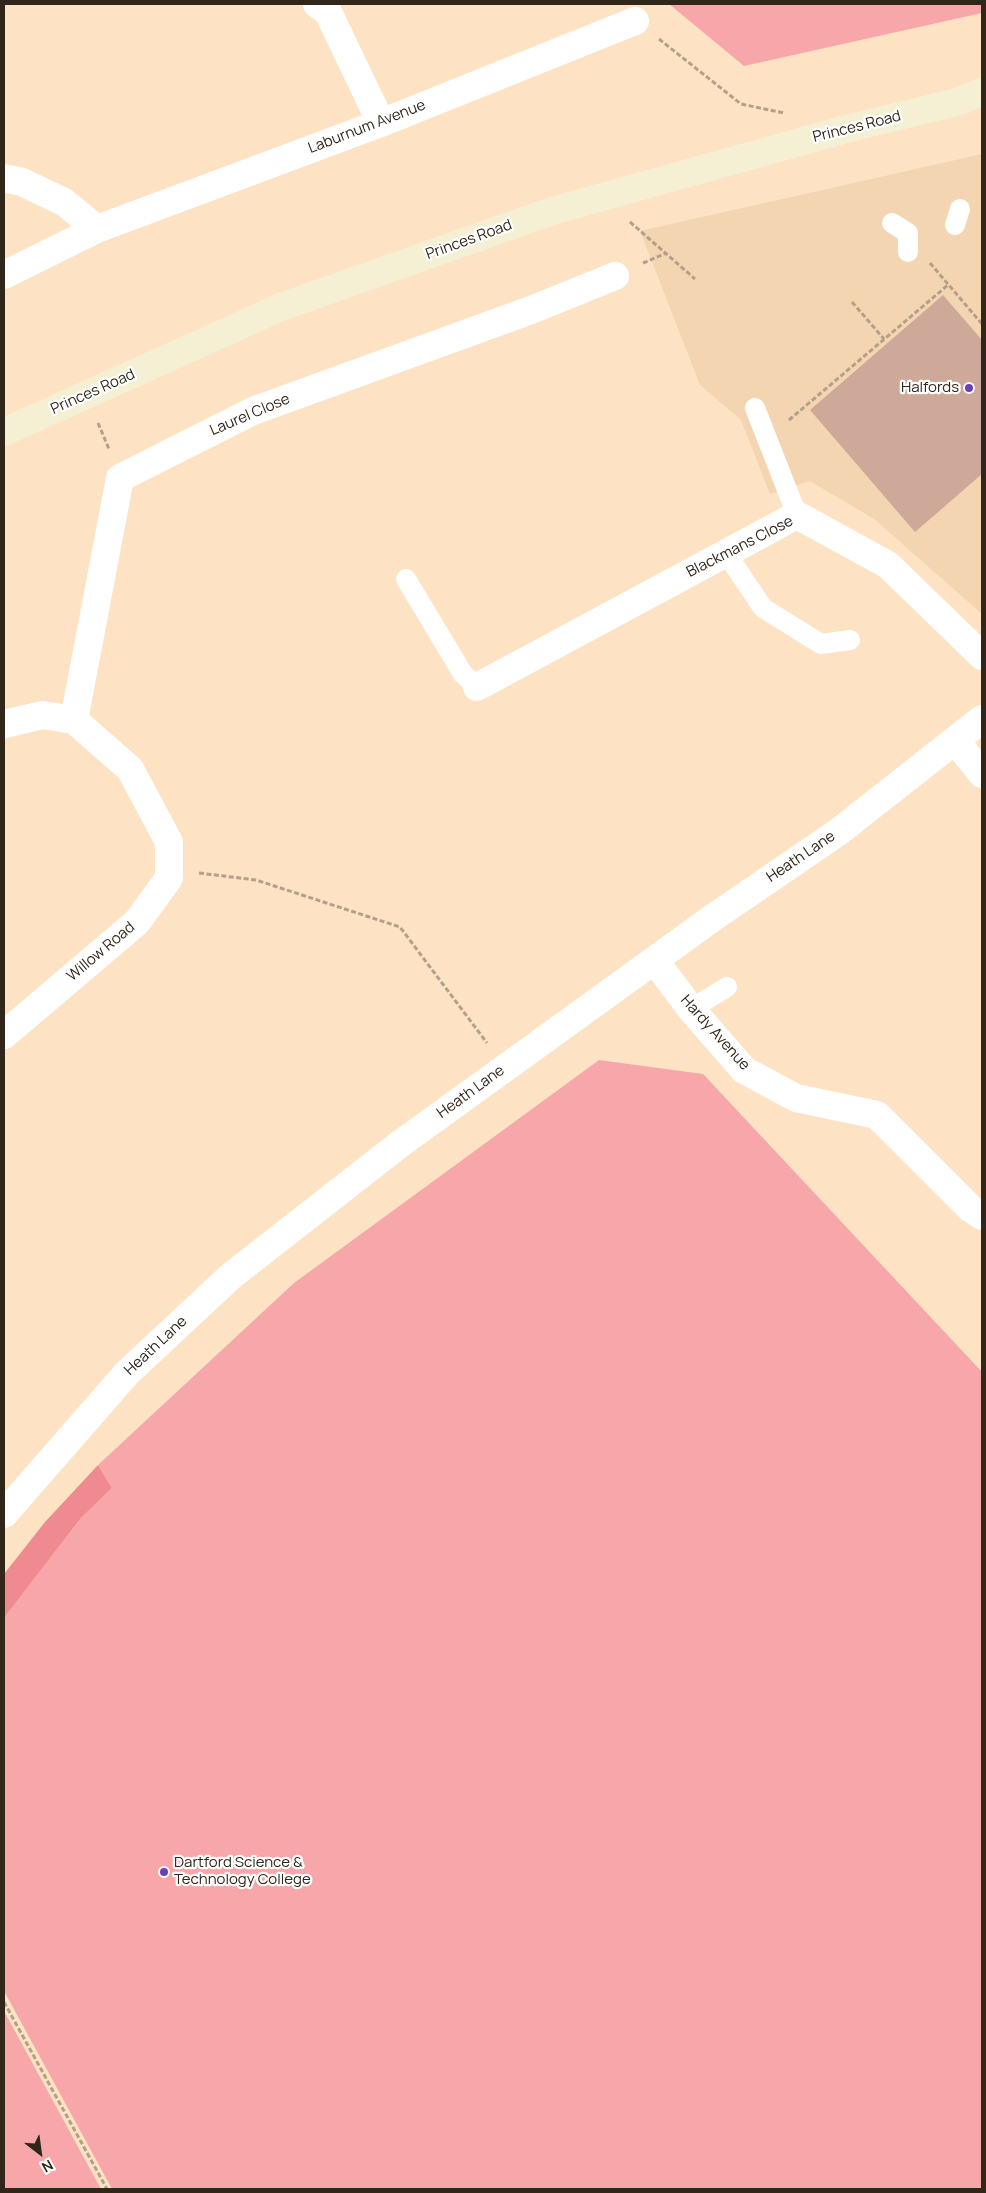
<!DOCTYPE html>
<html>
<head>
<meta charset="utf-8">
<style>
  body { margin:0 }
  #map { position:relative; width:986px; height:2193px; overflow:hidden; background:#fde3c4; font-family:Manrope,sans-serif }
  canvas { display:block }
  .frame { position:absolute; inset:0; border:5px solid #30261a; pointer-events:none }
  .north { position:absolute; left:15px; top:2128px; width:50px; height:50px; -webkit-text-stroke:4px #fff; paint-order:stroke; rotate:150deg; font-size:14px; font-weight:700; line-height:20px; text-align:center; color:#30261a }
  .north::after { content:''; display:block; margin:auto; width:18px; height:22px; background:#30261a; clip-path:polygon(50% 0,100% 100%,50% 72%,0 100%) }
</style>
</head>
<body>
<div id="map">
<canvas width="986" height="2193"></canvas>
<div class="frame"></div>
<div class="north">N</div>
</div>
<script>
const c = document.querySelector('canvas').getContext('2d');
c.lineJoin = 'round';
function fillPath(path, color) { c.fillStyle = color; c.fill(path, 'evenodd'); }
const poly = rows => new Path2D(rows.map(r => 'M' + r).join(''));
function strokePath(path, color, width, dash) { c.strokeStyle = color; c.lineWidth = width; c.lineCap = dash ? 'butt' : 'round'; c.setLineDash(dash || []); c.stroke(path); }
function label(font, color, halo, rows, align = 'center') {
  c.font = font + ' Manrope,sans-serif'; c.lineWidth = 4.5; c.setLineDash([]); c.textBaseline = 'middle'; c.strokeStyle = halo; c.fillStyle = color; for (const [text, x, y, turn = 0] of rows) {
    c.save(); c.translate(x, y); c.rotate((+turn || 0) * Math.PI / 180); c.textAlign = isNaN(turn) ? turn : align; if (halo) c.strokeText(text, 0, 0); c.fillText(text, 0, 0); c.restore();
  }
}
const built = poly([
  [982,154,982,614,874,519,810,481,770,494,741,420,700,385,640,231]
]);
const green = poly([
  [669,4,982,4,982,13,744,66],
  [599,1060,703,1074,982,1372,982,2189,112,2189,4,1991,4,1618,81,1518,112,1488,98,1465,294,1283],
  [4,2011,101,2189,4,2189]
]);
const forest = poly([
  [98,1465,112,1488,81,1518,4,1618,4,1574,45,1522]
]);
const building = poly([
  [943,295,982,340,982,474,915,532,810,410]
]);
const path = poly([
  [659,39,741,104,784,113],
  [630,222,695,279],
  [643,263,666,253],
  [930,263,982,324],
  [852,302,884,339],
  [789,420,948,285],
  [98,423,109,449],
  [199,873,256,880,400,927,487,1043],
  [4,2002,107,2189]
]);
const service = poly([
  [892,223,908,233,908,252],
  [955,225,960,209],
  [755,408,797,515],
  [726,553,763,608,821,644,850,640],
  [406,579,463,674,477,687],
  [691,1009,727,987]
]);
const minor = poly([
  [317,4,328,12,381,123],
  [4,178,22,182,64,202,97,229],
  [4,275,97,229,381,123,635,21],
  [477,687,797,515,888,565,982,656],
  [74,720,120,478,253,411,531,310,615,276],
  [4,724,43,715,74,720,130,769,169,842,169,878,137,922,4,1035],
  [955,740,982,774],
  [655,961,691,1009,744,1070,796,1098,877,1115,971,1209,982,1216]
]);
const tertiary = poly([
  [4,1514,127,1373,231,1276,400,1144,714,917,837,833,982,719]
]);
const secondary = poly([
  [4,432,281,307,552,211,850,128,953,103,982,92]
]);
const markers = [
  [969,388,5,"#6a3fb7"],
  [164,1872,5,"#6a3fb7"]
];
const streetNames = [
  ["Laburnum Avenue",367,127,-21],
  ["Princes Road",857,127,-14],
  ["Princes Road",469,240,-20],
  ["Princes Road",93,392,-24],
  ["Laurel Close",250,415,-23],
  ["Blackmans Close",740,547,-27],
  ["Heath Lane",801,857,-34],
  ["Willow Road",101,952,-40],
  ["Hardy Avenue",715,1033,48],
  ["Heath Lane",471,1092,-36],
  ["Heath Lane",156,1346,-43]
];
const poiNames = [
  ["Halfords",959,388],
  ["Dartford Science &",174,1863,"left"],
  ["Technology College",174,1880,"left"]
];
fillPath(built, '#f4d5b1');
fillPath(green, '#f7a7a9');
fillPath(forest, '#ef8b90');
fillPath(building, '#cea999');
strokePath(path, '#b4a088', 3, [5, 2.5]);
strokePath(service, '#fff', 20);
strokePath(minor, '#fff', 28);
strokePath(tertiary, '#fff', 28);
strokePath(secondary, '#f5f0d3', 28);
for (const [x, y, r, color] of markers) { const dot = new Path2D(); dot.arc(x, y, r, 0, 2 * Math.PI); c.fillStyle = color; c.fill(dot); strokePath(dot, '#fff', 2); }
label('15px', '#30261a', '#fff', streetNames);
label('15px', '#30261a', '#fff', poiNames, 'right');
</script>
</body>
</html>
